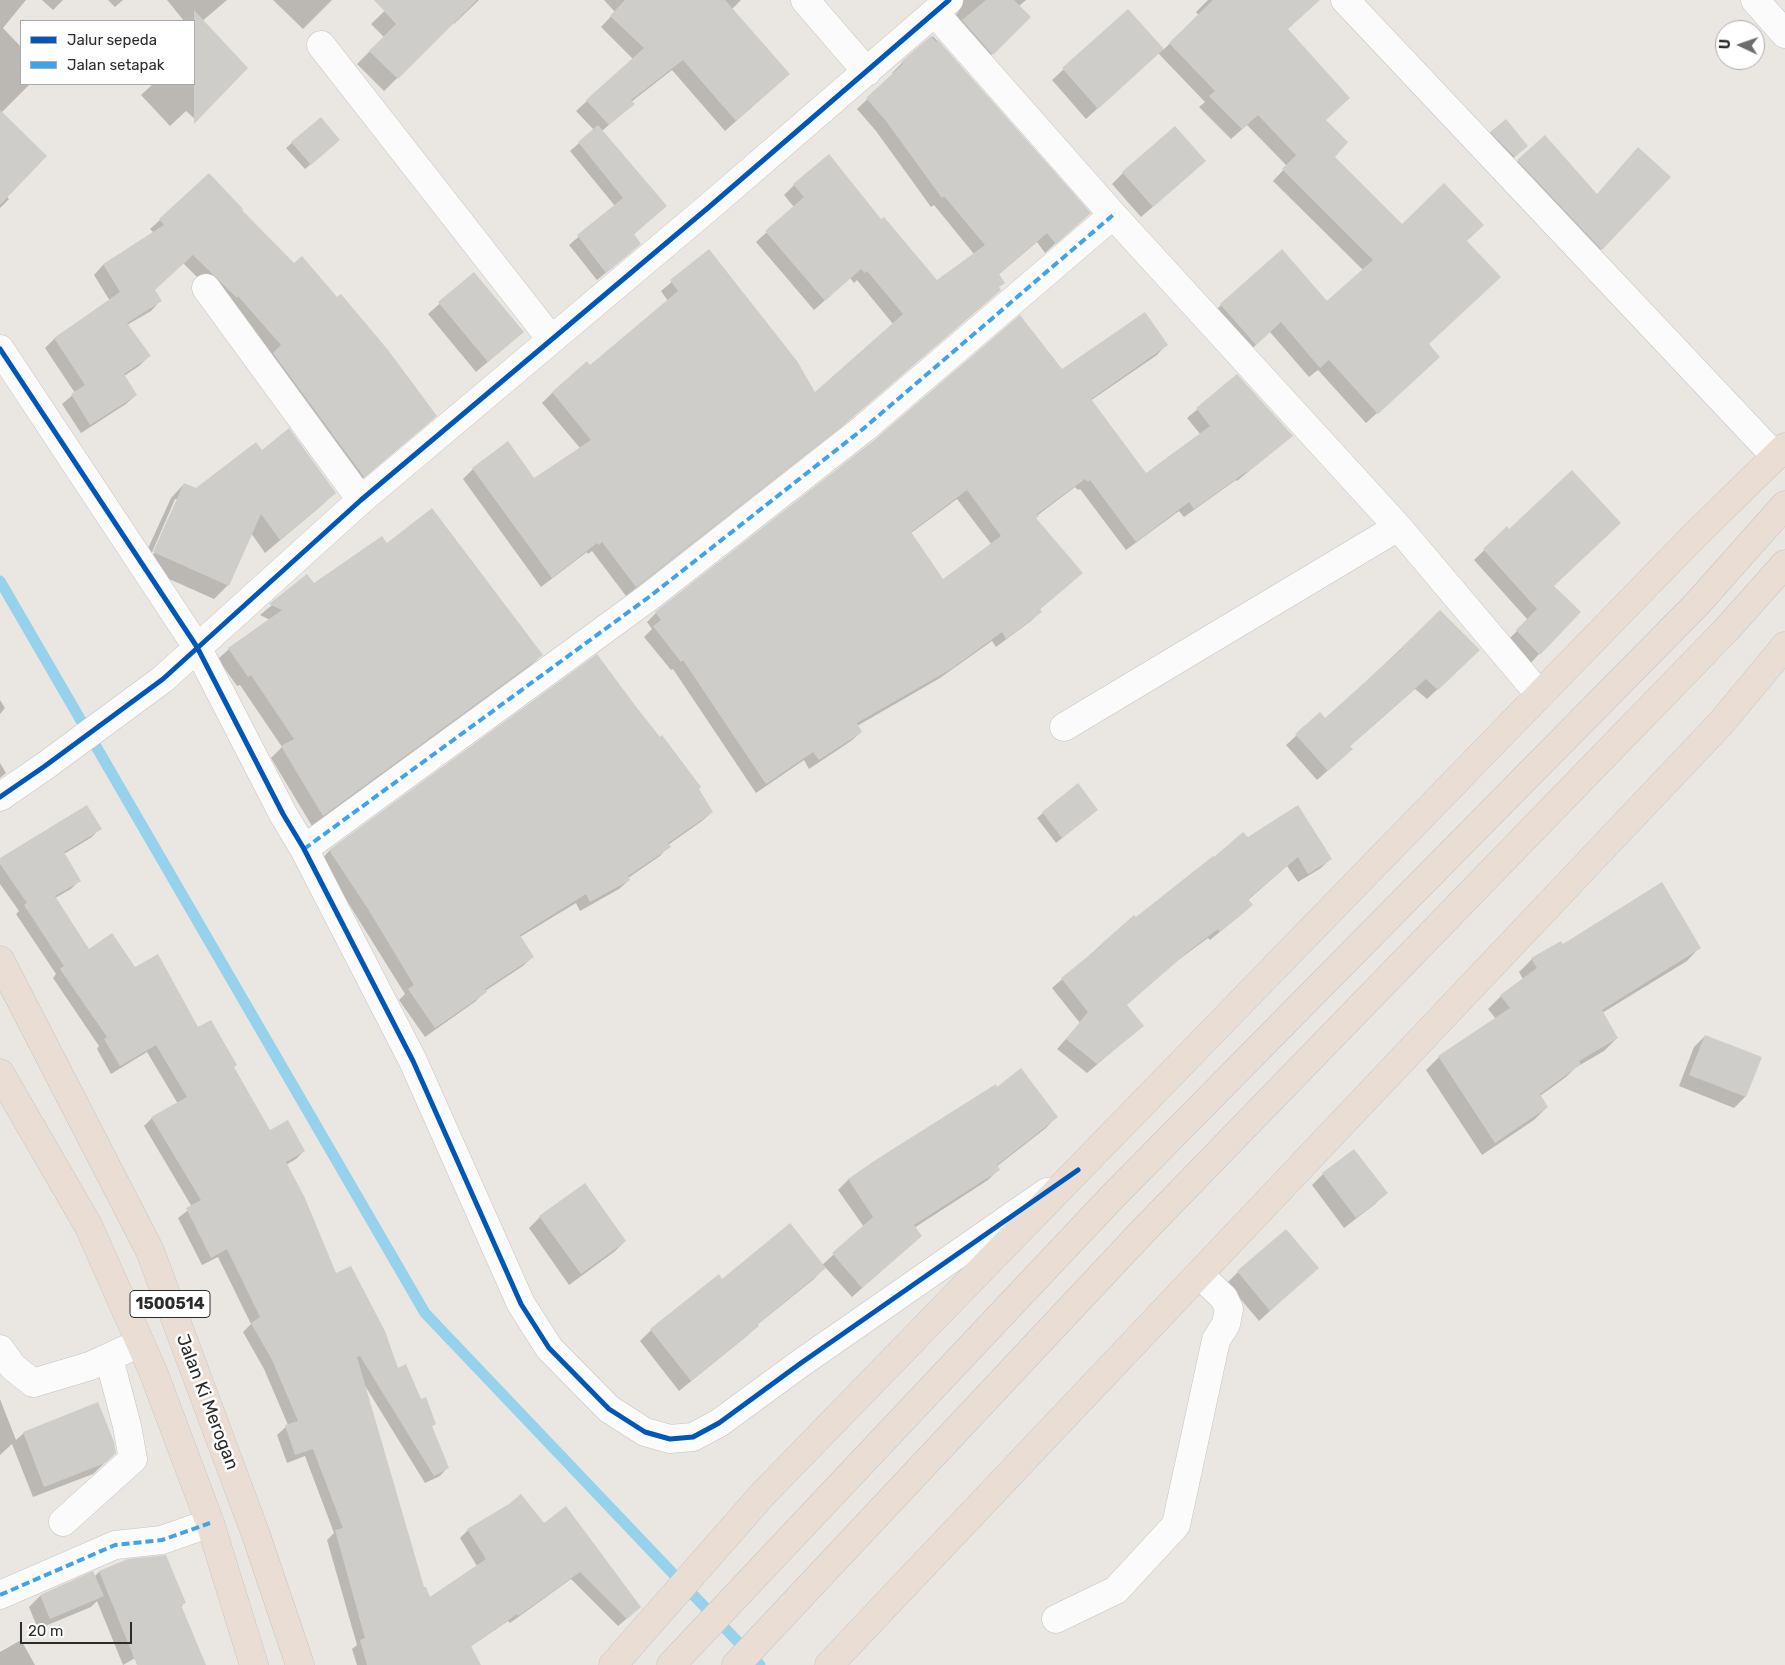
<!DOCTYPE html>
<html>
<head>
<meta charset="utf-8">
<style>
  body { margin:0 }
  #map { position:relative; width:1785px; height:1665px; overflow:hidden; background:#eae7e2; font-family:Rubik,sans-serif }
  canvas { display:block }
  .legend { position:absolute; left:20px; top:20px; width:175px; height:65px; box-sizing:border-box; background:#fff; border:1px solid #ababab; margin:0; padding:6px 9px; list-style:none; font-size:15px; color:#2c2c2c }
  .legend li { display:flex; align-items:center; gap:10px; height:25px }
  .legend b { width:25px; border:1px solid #ababab }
  .north { position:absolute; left:1715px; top:20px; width:50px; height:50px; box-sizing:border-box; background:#fff; border:1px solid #ababab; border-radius:50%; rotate:273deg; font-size:14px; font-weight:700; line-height:20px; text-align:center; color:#2c2c2c }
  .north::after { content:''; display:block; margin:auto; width:18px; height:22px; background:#6e6d6c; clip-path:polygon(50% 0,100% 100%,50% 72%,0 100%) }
  .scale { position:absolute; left:20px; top:1622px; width:112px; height:22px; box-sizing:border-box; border:2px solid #2c2c2c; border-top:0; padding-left:6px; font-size:15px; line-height:18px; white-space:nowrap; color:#2c2c2c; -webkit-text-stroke:4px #fff; paint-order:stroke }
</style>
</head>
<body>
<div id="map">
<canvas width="1785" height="1665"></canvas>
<ul class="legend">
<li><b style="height:6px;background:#0057b8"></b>Jalur sepeda</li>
<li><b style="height:6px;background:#3ea3eb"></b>Jalan setapak</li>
</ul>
<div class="north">U</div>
<div class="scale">20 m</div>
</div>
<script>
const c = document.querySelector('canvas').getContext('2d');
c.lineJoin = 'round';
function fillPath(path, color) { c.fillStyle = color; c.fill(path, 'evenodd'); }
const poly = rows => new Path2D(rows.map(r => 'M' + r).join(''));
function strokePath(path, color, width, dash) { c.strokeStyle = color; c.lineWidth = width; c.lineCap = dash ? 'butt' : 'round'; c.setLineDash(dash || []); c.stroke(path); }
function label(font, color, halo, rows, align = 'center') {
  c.font = font + ' Rubik,sans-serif'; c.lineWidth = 5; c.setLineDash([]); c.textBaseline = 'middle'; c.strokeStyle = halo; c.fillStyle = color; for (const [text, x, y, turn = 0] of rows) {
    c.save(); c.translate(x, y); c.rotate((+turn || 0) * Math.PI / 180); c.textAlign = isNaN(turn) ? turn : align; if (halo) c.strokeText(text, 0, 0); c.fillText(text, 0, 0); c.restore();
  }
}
const shadow = poly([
  [0,0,26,0,3,28,21,47,21,84,30,84,0,114],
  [42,0,63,0,53,10],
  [108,0,123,0,115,7],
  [167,0,227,0,194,28,194,21,184,21],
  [273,0,332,0,303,29],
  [396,0,479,0,454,24,453,23,384,91,357,64,384,37,371,24],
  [604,0,741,0,732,9,777,85,725,131,672,70,631,102,633,104,602,131,666,206,633,235,631,252,597,280,569,245,615,206,570,151,594,130,576,111,633,59,601,27,615,12],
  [958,0,1026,0,1018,7,1029,17,987,59,952,20,959,11],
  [1208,0,1315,0,1287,29,1325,121,1333,157,1402,225,1466,241,1428,345,1428,367,1366,423,1318,370,1309,377,1270,332,1245,355,1211,315,1221,305,1326,302,1363,270,1273,181,1287,166,1247,125,1231,139,1199,107,1205,102,1158,53,1086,119,1052,80,1128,10,1163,50,1199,16,1196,12],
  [210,29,196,120,186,111,170,126,141,95,153,84,194,84,194,45],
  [933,36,1089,213,1045,253,1037,242,998,275,998,288,999,290,989,300,841,427,626,596,592,551,588,554,587,552,541,587,463,479,473,469,534,480,580,448,542,403,552,393,590,366,668,301,661,291,708,251,815,394,893,324,857,280,854,283,850,278,814,310,756,242,794,207,784,195,794,185,881,221,937,282,974,254,934,205,931,207,876,131,857,109,894,74,892,73,902,63],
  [321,118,334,145,305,169,286,148],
  [0,132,6,196,9,199,0,208],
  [1491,132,1521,151,1509,162,1486,138],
  [1518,161,1597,195,1601,249,1593,257,1510,169],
  [1193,172,1141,217,1112,184,1123,173],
  [160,220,426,425,354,486,264,363,272,355,228,305,226,306,183,263,154,290,160,301,151,311,127,325,149,356,139,366,124,376,136,395,126,404,81,433,62,404,75,393,45,348,55,338,110,301,94,275,103,265,154,233,150,229],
  [474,273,523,332,476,372,428,314],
  [1166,345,1157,355,1090,401,1146,474,1201,435,1187,418,1237,376,1291,436,1237,481,1236,480,1184,517,1179,511,1126,550,1080,489,1078,490,1075,487,1034,518,1072,582,1039,610,1040,612,1031,621,996,647,992,641,940,678,857,726,861,732,851,741,809,769,804,760,756,793,673,669,671,670,644,637,652,629,647,622,656,613,1062,371],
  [957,499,992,545,943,581,911,533],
  [262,452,335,492,321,506,265,553,251,533,228,585,214,599,140,566,171,498,184,484,196,489],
  [175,499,178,499,152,558,150,557],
  [1507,528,1553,586,1539,654,1530,664,1507,641,1528,620,1474,560],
  [386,544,542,655,531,665,312,826,271,758,282,747,240,685,237,686,218,659,229,649,270,620,260,615,307,576,314,585],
  [1440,612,1468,661,1427,699,1415,689,1349,747,1341,759,1317,780,1286,745,1320,714,1325,720],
  [597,656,697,790,712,812,702,821,668,845,669,846,660,856,628,878,629,880,619,889,580,911,576,903,520,937,533,956,523,966,485,991,476,1001,425,1037,399,1000,405,994,342,893,320,861,329,851],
  [0,700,5,708,0,714],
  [0,763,6,773,0,778],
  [1078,785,1091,815,1056,843,1037,818],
  [100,828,92,837,64,854,79,881,71,889,55,898,89,950,134,969,198,1029,233,1067,270,1132,304,1151,296,1159,286,1165,336,1275,435,1424,431,1427,448,1467,440,1476,425,1483,364,1384,424,1589,429,1598,477,1566,460,1538,468,1530,543,1525,631,1615,618,1626,571,1579,510,1623,508,1621,470,1647,479,1665,357,1665,352,1649,357,1645,327,1540,334,1533,305,1456,287,1463,277,1435,288,1425,264,1369,243,1332,251,1324,218,1257,202,1265,178,1218,192,1207,144,1126,152,1118,178,1104,147,1052,111,1074,97,1049,99,1046,53,978,56,974,16,914,19,911,0,884,0,860],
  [1247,839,1330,859,1321,868,1298,882,1287,866,1248,900,1252,904,1242,914,1210,940,1208,938,1177,961,1126,1005,1142,1026,1087,1073,1057,1049,1080,1023,1052,988,1101,945,1214,859],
  [1563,946,1699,948,1687,961,1602,1013,1617,1038,1604,1051,1575,1068,1566,1077,1540,1096,1547,1107,1534,1120,1482,1155,1426,1070,1439,1057,1496,1019,1488,1009,1501,996,1523,979,1519,972,1532,959],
  [1705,1036,1760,1058,1745,1097,1734,1108,1679,1086,1694,1047],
  [997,1088,1056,1117,1046,1128,996,1167,998,1170,988,1180,914,1228,921,1236,852,1297,825,1267,814,1279,757,1325,747,1336,679,1391,640,1341,651,1330,722,1280,822,1265,864,1227,838,1190,848,1180,877,1160],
  [1323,1174,1386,1193,1375,1204,1344,1228,1312,1185],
  [584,1185,625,1241,614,1252,569,1285,529,1228,540,1217],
  [1317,1268,1259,1321,1227,1283,1238,1272],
  [0,1399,16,1440,24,1433,115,1453,93,1474,33,1497,12,1444,0,1455],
  [128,1561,184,1603,181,1607,204,1665,156,1665,149,1650,123,1665,97,1601,91,1607,38,1629,29,1607,40,1596,94,1577,99,1572],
  [21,1640,35,1665,0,1665,0,1652]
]);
const stream = poly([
  [0,581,425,1313,760,1665]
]);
const building = poly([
  [374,0,477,0,398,79,369,51,396,24],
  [625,0,725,0,790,74,736,121,683,60,631,100,635,104,609,125,586,100,644,48,610,16],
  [986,0,1014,0,1031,17,993,55,962,20],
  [1213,0,1320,0,1288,29,1350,98,1326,120,1348,142,1335,157,1402,224,1444,183,1484,225,1467,241,1501,277,1429,344,1440,357,1378,414,1329,360,1320,368,1281,322,1256,345,1220,304,1282,249,1327,301,1373,260,1282,169,1296,155,1258,115,1242,129,1209,96,1215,91,1169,43],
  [1128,9,1164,49,1098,109,1062,68],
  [194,10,248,68,194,124],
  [931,36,936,42,938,40,1091,213,1056,244,1047,233,999,274,1005,283,999,287,1001,290,853,417,636,587,602,542,599,545,597,543,552,578,472,468,508,441,534,478,591,440,552,392,587,361,590,365,678,291,670,280,709,249,797,361,815,392,903,314,867,271,865,273,861,269,825,301,765,231,804,197,793,184,829,154,881,219,884,217,937,280,985,245,944,196,942,198,886,121,866,98,903,64,901,62],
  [0,110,47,156,0,205],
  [321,117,340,140,311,165,291,142],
  [1506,119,1528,146,1515,157,1490,132],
  [598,125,667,206,634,234,641,244,606,273,577,235,623,198,578,142],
  [1175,126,1206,161,1153,207,1122,172],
  [1545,135,1597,194,1638,147,1671,177,1602,250,1517,160],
  [209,173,243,209,242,210,294,263,302,256,337,297,341,294,388,350,437,416,364,477,273,353,281,345,238,296,237,298,193,255,155,290,162,301,127,323,151,356,124,374,137,395,90,425,71,394,85,385,54,338,120,292,103,264,164,225,159,219],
  [474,272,524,332,488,362,438,302],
  [1145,312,1168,345,1091,399,1146,473,1210,426,1196,408,1237,374,1293,436,1247,473,1246,472,1194,509,1189,502,1136,542,1090,480,1088,482,1085,479,1037,514,1039,516,1036,518,1083,573,1040,609,1042,612,1006,639,1002,632,951,669,857,723,862,732,819,760,813,752,766,784,683,660,681,662,653,626,661,620,655,612,873,441,1020,315,1062,369],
  [967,490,1001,536,943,579,911,532],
  [289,428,336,493,280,540,261,514,229,586,153,552,184,483,196,488,256,442,262,450],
  [1572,470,1621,523,1554,586,1581,612,1540,655,1516,630,1537,609,1483,549,1507,526,1509,529],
  [432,508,543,655,323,816,281,746,294,739,251,675,248,677,228,648,282,610,269,604,307,574,314,583,382,536,387,543],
  [1440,610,1480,650,1438,690,1426,679,1350,746,1353,749,1328,771,1295,734,1320,712,1325,718,1403,648,1402,647],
  [597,654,637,708,660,737,662,735,701,787,699,789,713,812,668,843,671,847,628,876,630,880,590,902,586,894,520,935,534,957,485,989,487,992,435,1028,408,989,414,985,368,909,329,850],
  [1078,783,1098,810,1062,838,1042,812],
  [87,805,102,829,64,852,81,881,55,896,89,949,112,933,135,967,158,954,198,1027,211,1020,237,1065,234,1067,270,1130,288,1120,305,1151,286,1162,305,1198,336,1273,351,1266,385,1331,398,1368,406,1364,421,1399,426,1397,436,1424,432,1426,449,1468,434,1476,360,1356,357,1357,424,1587,426,1587,430,1597,486,1559,467,1529,509,1504,521,1494,544,1523,566,1506,641,1607,627,1619,580,1572,518,1616,517,1614,471,1646,481,1665,367,1665,360,1640,365,1638,335,1530,343,1528,313,1449,295,1455,285,1425,298,1421,272,1360,251,1323,260,1317,227,1249,211,1258,186,1208,201,1200,151,1117,187,1097,156,1045,120,1066,104,1039,107,1037,60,969,64,966,24,905,27,903,0,864,0,858],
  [1298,805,1332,859,1308,874,1298,857,1248,899,1253,905,1220,932,1218,929,1189,951,1127,1005,1144,1026,1097,1064,1066,1039,1088,1012,1061,978,1101,946,1100,945,1134,915,1136,917,1213,856,1214,857,1243,832,1248,837],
  [1662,882,1701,948,1602,1010,1618,1038,1579,1061,1581,1064,1540,1094,1548,1107,1495,1143,1438,1056,1510,1008,1500,995,1537,968,1531,958,1561,941,1563,944],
  [1705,1035,1762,1057,1746,1097,1689,1075],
  [1021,1068,1058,1117,997,1165,1000,1170,914,1225,922,1236,862,1288,832,1253,873,1217,848,1179,877,1159,996,1084,997,1087],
  [1354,1149,1388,1193,1356,1218,1322,1173],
  [585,1183,626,1241,581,1274,539,1216],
  [790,1223,826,1268,758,1324,759,1326,691,1381,650,1329,719,1274,722,1279],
  [1286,1229,1319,1268,1270,1311,1237,1271],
  [98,1402,114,1442,116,1453,105,1463,44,1487,23,1432],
  [166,1555,186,1603,181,1605,206,1665,137,1665,99,1571,128,1559],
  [93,1571,104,1596,50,1619,40,1595]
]);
const minor = poly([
  [805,0,867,72],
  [1345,0,1775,456],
  [1755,0,1785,34],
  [935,13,1113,215,1398,527,1540,695],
  [321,45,551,339],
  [206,288,361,500],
  [0,349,197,647,283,814,304,849,413,1061,521,1304,549,1348,609,1409,645,1432,670,1439,693,1437,719,1423,801,1363,1047,1192],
  [1064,727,1398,527],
  [0,797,45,766,163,679,361,500,709,207,949,0],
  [304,849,649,597,863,429,1113,215],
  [0,1349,13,1367,33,1383,90,1366,140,1343],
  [63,1522,133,1459,127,1426,109,1358],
  [0,1595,115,1545,162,1540,210,1523],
  [1056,1619,1116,1590,1176,1525,1216,1340,1226,1324,1229,1309,1224,1298,1199,1274]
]);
const highway = poly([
  [0,960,150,1251,256,1535,300,1665],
  [0,1073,89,1227,154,1374,210,1523,254,1665],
  [613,1665,763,1494,1694,536,1785,447],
  [671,1665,1114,1195,1697,604,1785,505],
  [736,1665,1144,1230,1726,630,1785,564],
  [829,1665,1721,723,1785,646]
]);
const quiet = poly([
  [304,849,649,597,863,429,1113,215],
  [0,1595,115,1545,162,1540,210,1523]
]);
const cycleway = poly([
  [0,349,197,647,283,814,304,849,413,1061,521,1304,549,1348,609,1409,645,1432,670,1439,693,1437,719,1423,801,1363,1078,1170],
  [0,797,45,766,163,679,361,500,709,207,949,0]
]);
const shields = [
  [170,1304,80]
];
const shieldNames = [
  ["1500514",170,1304]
];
const streetNames = [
  ["Jalan Ki Merogan",207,1402,69]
];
fillPath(shadow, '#0003');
strokePath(stream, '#96d2eb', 11);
fillPath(building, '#cfcdc9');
strokePath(minor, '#c4c3c3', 29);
strokePath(highway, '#c6c4c2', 29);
strokePath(minor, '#fcfbfb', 28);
strokePath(highway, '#eaded4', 28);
strokePath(quiet, '#3ea3eb', 4, [8, 4]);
strokePath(cycleway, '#0057b8', 5);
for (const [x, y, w] of shields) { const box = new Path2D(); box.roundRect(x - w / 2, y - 13.5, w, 27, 4); c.fillStyle = '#fff'; c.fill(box); strokePath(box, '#2c2c2c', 1); }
label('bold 16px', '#2c2c2c', null, shieldNames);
label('18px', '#2c2c2c', '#fff', streetNames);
</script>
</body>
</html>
